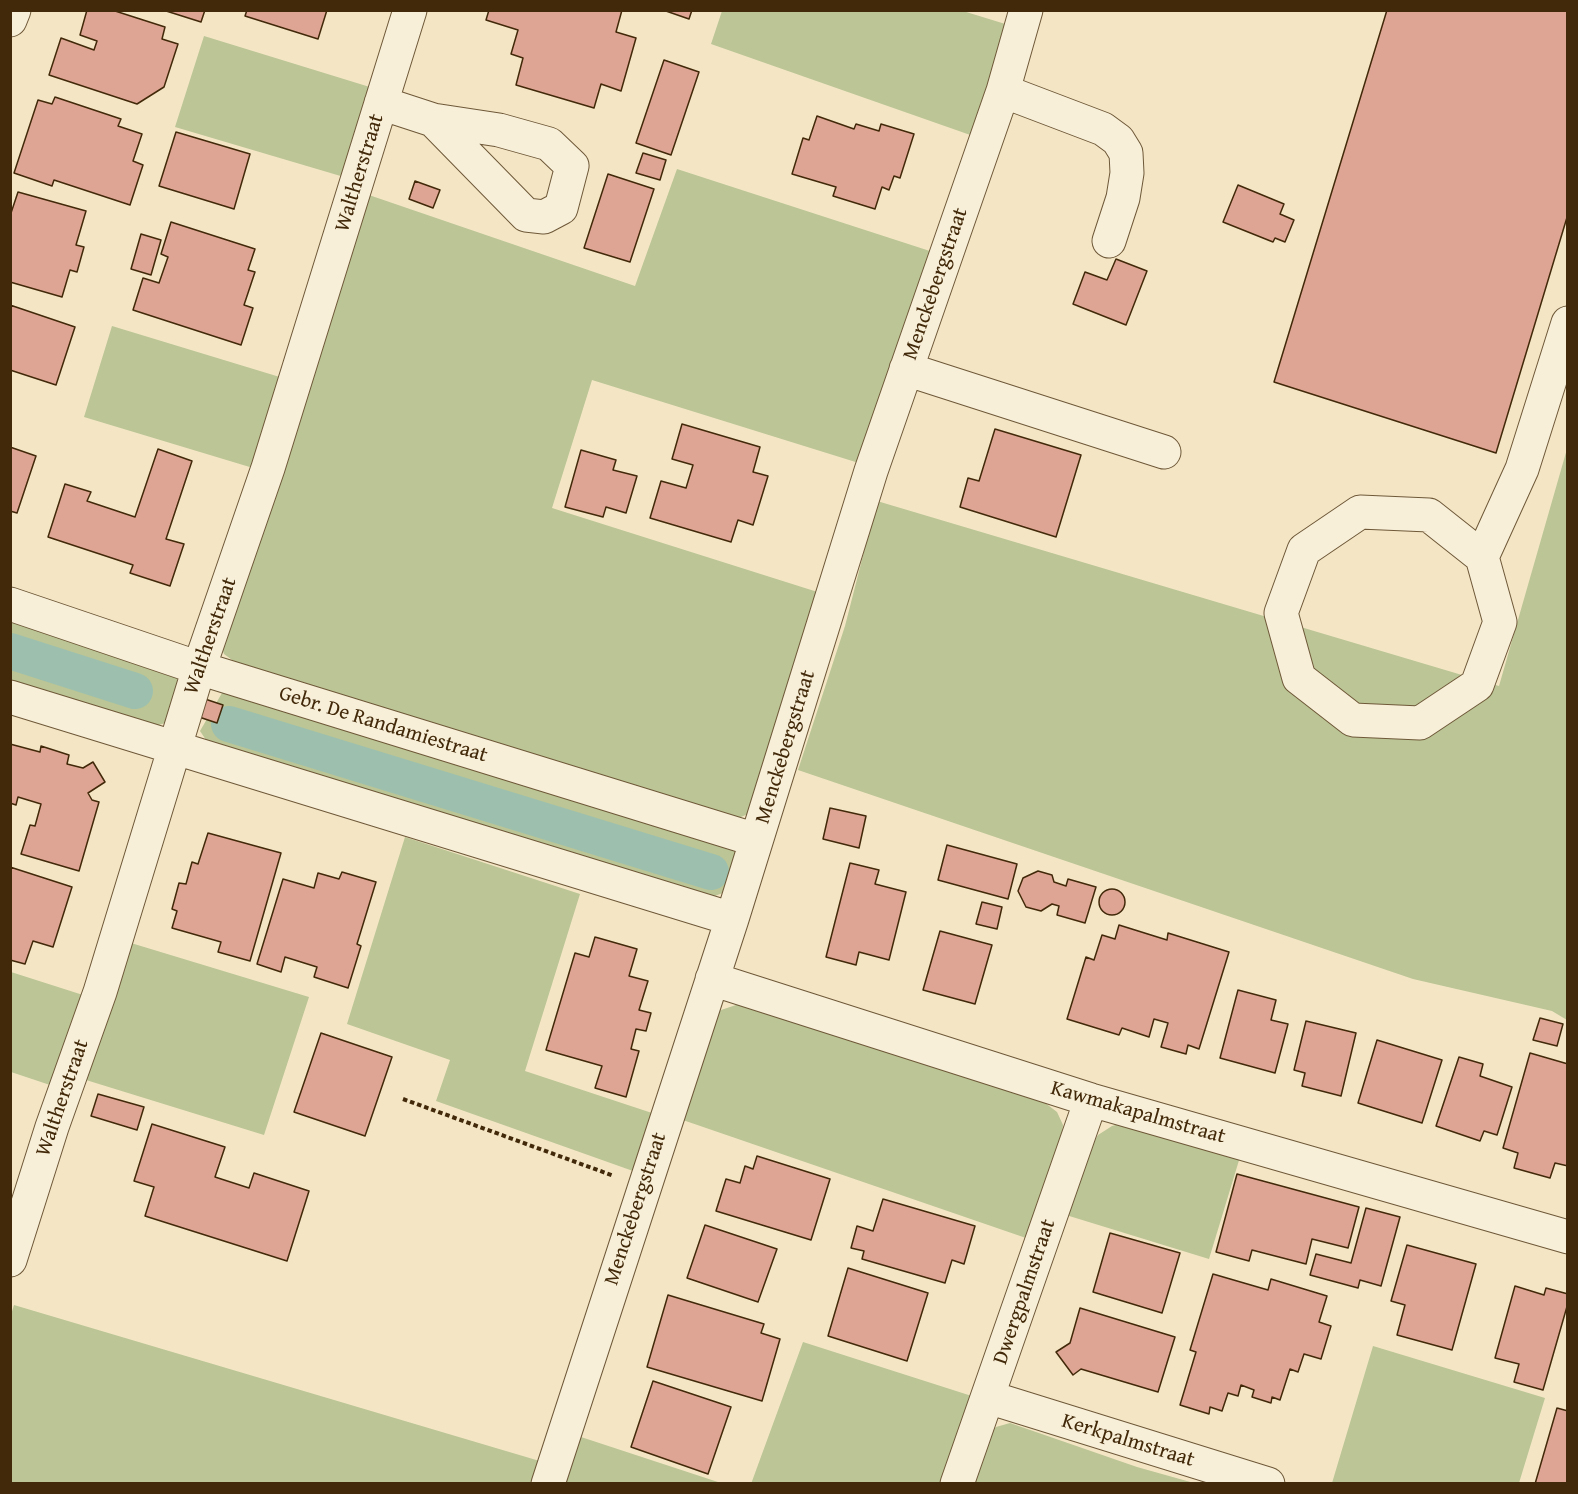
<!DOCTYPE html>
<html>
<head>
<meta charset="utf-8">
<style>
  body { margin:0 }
  #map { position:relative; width:1578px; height:1494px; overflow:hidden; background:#f4e6c5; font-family:"Gentium Book Plus",serif }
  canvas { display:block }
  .frame { position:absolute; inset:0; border:12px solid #422909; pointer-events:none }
</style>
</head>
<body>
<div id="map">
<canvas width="1578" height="1494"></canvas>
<div class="frame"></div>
</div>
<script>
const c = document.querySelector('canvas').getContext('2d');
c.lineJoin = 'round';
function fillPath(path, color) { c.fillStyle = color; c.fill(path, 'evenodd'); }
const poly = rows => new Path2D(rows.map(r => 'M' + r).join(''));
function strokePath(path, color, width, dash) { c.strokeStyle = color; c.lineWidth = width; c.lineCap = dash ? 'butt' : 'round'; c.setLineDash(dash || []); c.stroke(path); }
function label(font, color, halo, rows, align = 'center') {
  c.font = font + ' "Gentium Book Plus",serif'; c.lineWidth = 5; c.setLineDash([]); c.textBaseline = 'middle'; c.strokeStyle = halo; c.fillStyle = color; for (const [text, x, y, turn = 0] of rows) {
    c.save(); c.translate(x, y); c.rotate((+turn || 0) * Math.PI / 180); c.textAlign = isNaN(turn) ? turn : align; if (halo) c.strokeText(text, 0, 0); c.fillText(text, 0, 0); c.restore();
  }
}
const green = poly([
  [722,11,963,11,1015,27,976,137,711,44],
  [204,36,373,88,344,177,175,127],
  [677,169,936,253,862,464,592,380,552,508,827,595,753,812,736,819,239,665,224,654,219,640,366,194,635,286],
  [112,326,283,378,253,468,84,417],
  [1567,449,1567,1020,1552,1011,1413,979,798,770,845,626,877,501,1499,686],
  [10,618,174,675,183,685,169,722,155,726,11,683],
  [238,690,736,849,738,862,728,891,707,899,210,746,200,731,222,693],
  [405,837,580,894,525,1071,652,1113,633,1171,436,1101,450,1060,347,1024],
  [131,943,309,997,264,1135,86,1080],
  [11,972,83,995,53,1086,11,1072],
  [736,1005,750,1005,1040,1099,1057,1112,1063,1125,1061,1144,1026,1238,677,1118,709,1025,721,1010],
  [1127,1122,1240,1157,1209,1259,1066,1215,1087,1153,1098,1135,1112,1126],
  [14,1305,543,1462,536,1484,11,1484,10,1318],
  [803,1342,978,1398,945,1483,751,1484],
  [1373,1346,1545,1398,1519,1483,1332,1483],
  [1010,1423,1137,1467,1194,1483,966,1484,983,1438,996,1427],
  [581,1437,721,1483,565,1484]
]);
const canal = poly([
  [10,651,135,691],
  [229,724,711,872]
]);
const building = poly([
  [87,10,112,10,165,27,162,39,178,44,164,87,137,104,49,75,61,38,94,50,97,41,80,35,87,10],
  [163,10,205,10,201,22,163,10],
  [247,10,327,10,318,39,245,16,247,10],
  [489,10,622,10,616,32,636,38,621,91,601,84,594,108,516,85,523,58,511,54,518,30,486,20,489,10],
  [663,10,692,10,689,19,663,10],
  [1387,10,1568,10,1568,214,1496,453,1274,382,1387,10],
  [664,60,699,72,671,155,636,143,664,60],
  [55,97,121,119,118,126,142,134,133,161,143,165,130,205,54,180,52,186,14,173,38,100,52,104,55,97],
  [817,116,854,129,856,124,879,131,881,124,914,134,900,178,894,176,889,190,882,187,875,209,833,196,836,187,792,174,803,138,809,140,817,116],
  [176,132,250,154,234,209,159,186,176,132],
  [643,153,666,160,660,180,636,173,643,153],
  [608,174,654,189,630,262,584,248,608,174],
  [415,181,440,190,433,208,409,199,415,181],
  [1238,185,1284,204,1280,214,1294,220,1285,242,1275,238,1273,242,1223,222,1238,185],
  [18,192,86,211,76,245,84,247,77,272,70,270,62,297,10,282,10,216,18,192],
  [171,222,255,249,248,270,255,272,244,305,253,308,241,345,133,310,143,278,159,283,168,257,161,254,171,222],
  [141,234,161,240,151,275,131,269,141,234],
  [1116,259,1147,271,1126,325,1073,304,1085,272,1107,280,1116,259],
  [10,305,75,327,56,385,10,370,10,305],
  [682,424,760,447,753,472,768,476,753,525,738,520,731,542,650,518,661,481,686,488,693,465,672,459,682,424],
  [995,429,1081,455,1056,537,960,507,968,478,979,481,995,429],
  [10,447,36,456,17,513,10,511,10,447],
  [158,449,192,461,166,539,184,544,170,586,130,573,133,565,48,537,65,484,91,492,87,501,135,517,158,449],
  [581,450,616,460,613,470,637,476,626,513,606,507,603,517,565,507,581,450],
  [205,699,223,705,217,723,199,717,205,699],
  [10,744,40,752,41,746,69,755,67,764,83,768,93,762,105,782,88,793,92,800,99,802,79,871,21,854,30,825,35,826,41,804,18,797,16,805,10,803,10,744],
  [830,808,866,816,859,848,823,839,830,808],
  [208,833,281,853,250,961,218,952,221,942,172,928,177,911,172,909,179,883,186,884,192,862,198,864,208,833],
  [947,845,1017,864,1008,899,938,880,947,845],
  [850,863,879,870,875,884,906,892,889,960,859,952,856,965,826,957,850,863],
  [10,867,72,887,53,947,33,941,25,964,10,960,10,867],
  [1038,871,1052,875,1054,882,1066,886,1068,879,1096,887,1085,923,1057,915,1059,906,1052,904,1041,911,1026,907,1018,891,1023,878,1038,871],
  [342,872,376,882,357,944,361,946,348,988,314,977,317,967,285,957,281,972,257,964,283,879,314,888,318,873,339,879,342,872],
  '1099 902a13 13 0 1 1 26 0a13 13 0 1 1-26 0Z',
  [982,902,1002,907,997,929,976,924,982,902],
  [1119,925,1167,940,1168,933,1229,952,1199,1049,1188,1045,1186,1054,1161,1047,1168,1023,1154,1019,1149,1037,1122,1028,1119,1035,1067,1019,1086,957,1094,960,1102,935,1115,939,1119,925],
  [940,931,992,945,975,1004,923,990,940,931],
  [595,937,637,949,629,976,648,981,639,1010,651,1013,646,1031,636,1029,631,1049,639,1051,626,1097,595,1088,602,1066,546,1050,575,953,589,957,595,937],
  [1238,990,1276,1000,1271,1020,1288,1024,1275,1073,1220,1058,1238,990],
  [1540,1018,1563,1024,1557,1046,1533,1040,1540,1018],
  [1306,1021,1356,1033,1341,1096,1302,1086,1305,1073,1294,1070,1306,1021],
  [321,1033,392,1057,365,1136,294,1112,321,1033],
  [1377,1040,1442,1060,1422,1123,1358,1103,1377,1040],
  [1530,1053,1568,1064,1568,1166,1555,1163,1550,1178,1514,1168,1518,1153,1503,1148,1530,1053],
  [1459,1057,1483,1064,1480,1076,1512,1087,1497,1135,1484,1131,1480,1141,1436,1126,1459,1057],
  [98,1094,144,1107,137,1130,91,1116,98,1094],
  [152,1124,225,1147,215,1177,249,1188,254,1173,309,1191,287,1261,145,1216,154,1187,134,1181,152,1124],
  [757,1156,830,1179,811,1240,716,1211,726,1179,740,1183,745,1166,753,1169,757,1156],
  [1237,1174,1359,1207,1348,1248,1312,1239,1306,1264,1252,1250,1249,1261,1216,1252,1237,1174],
  [883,1199,975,1226,964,1264,952,1260,945,1283,862,1259,864,1251,851,1248,857,1226,873,1231,883,1199],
  [1366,1208,1400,1217,1381,1286,1360,1280,1358,1288,1310,1275,1316,1254,1351,1263,1366,1208],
  [705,1225,777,1249,758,1302,687,1278,705,1225],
  [1110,1233,1180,1253,1162,1313,1093,1292,1110,1233],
  [1407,1245,1476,1264,1452,1350,1397,1335,1405,1305,1391,1301,1407,1245],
  [848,1268,928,1293,907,1361,828,1336,848,1268],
  [1213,1274,1268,1290,1271,1279,1327,1296,1319,1322,1331,1326,1321,1359,1304,1354,1298,1372,1290,1369,1280,1400,1272,1397,1271,1403,1252,1397,1254,1390,1241,1385,1238,1396,1228,1393,1222,1411,1210,1407,1209,1414,1180,1405,1196,1352,1190,1350,1213,1274],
  [1515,1286,1544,1295,1546,1288,1568,1294,1568,1303,1543,1390,1514,1382,1519,1364,1495,1358,1515,1286],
  [668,1295,764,1324,761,1333,780,1339,762,1401,647,1367,668,1295],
  [1080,1308,1175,1337,1158,1392,1081,1369,1073,1375,1056,1352,1070,1343,1080,1308],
  [653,1381,731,1407,708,1474,631,1447,653,1381],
  [1557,1408,1568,1411,1568,1484,1535,1484,1557,1408]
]);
const path = poly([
  [403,1099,614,1176]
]);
const minor = poly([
  [10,20,14,10],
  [1003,91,1103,129,1118,140,1126,153,1127,173,1123,198,1109,241],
  [381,103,433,120,499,130,549,144,572,166,561,208,544,217,526,215,433,120],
  [906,369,1164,452],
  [1482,557,1429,515,1360,512,1304,550,1281,613,1299,678,1353,720,1420,723,1477,685,1500,622,1482,557,1522,469,1568,323],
  [10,604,199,668,756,840],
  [10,697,732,919],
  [712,979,1091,1100,1568,1237],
  [10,1260,52,1127,100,992,199,668,268,468,410,10],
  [988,1397,1268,1484],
  [548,1484,732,919,871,471,1003,91,1026,10],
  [957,1484,1091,1100]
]);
const streetNames = [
  ["Waltherstraat",360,173,-73],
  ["Menckebergstraat",936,284,-71],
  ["Waltherstraat",211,636,-71],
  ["Gebr. De Randamiestraat",383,725,17],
  ["Menckebergstraat",786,747,-73],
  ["Waltherstraat",63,1098,-71],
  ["Kawmakapalmstraat",1138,1113,16],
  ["Menckebergstraat",636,1209,-72],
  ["Dwergpalmstraat",1025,1292,-71],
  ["Kerkpalmstraat",1128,1441,17]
];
fillPath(green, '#bbc595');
strokePath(canal, '#9dc0ae', 36);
fillPath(building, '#dfa594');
strokePath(building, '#422909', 1.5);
strokePath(minor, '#6e5838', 35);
strokePath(path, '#422909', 4, [4.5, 3]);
strokePath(minor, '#f8efd9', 33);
label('21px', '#422909', '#f8efd9', streetNames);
</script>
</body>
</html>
